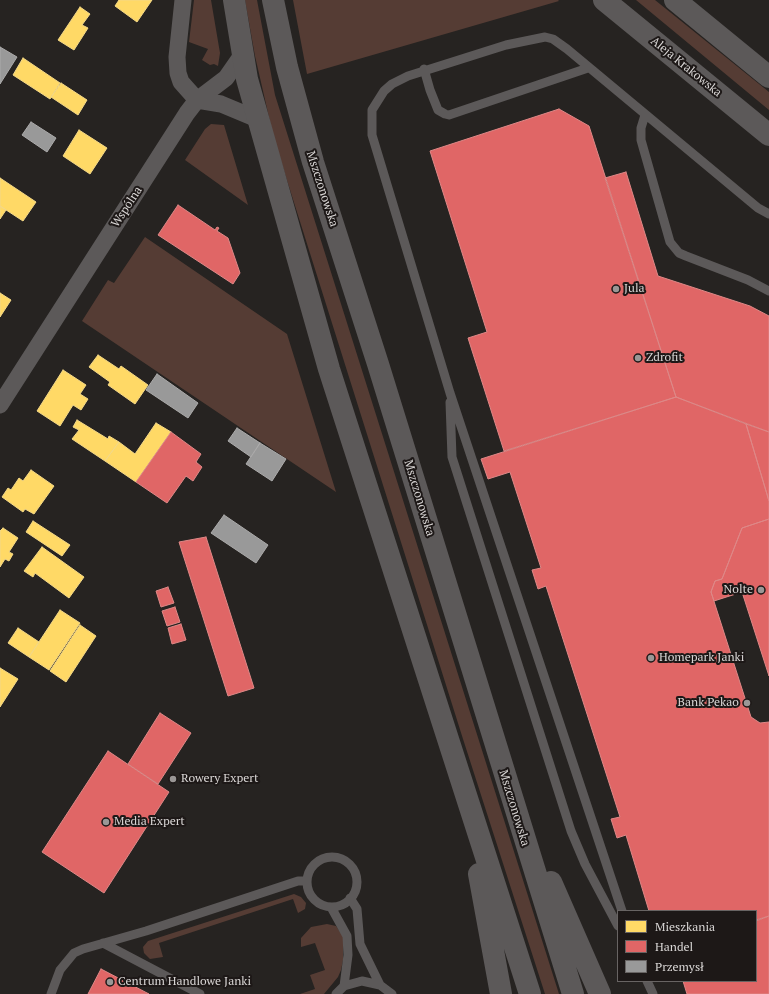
<!DOCTYPE html>
<html>
<head>
<meta charset="utf-8">
<style>
  body { margin:0 }
  #map { position:relative; width:769px; height:994px; overflow:hidden; background:#262321; font-family:"PT Serif",serif }
  canvas { display:block }
  .legend { position:absolute; left:617px; top:910px; width:140px; height:72px; box-sizing:border-box; background:#1d1817; border:1px solid #686463; margin:0; padding:5px 7px; list-style:none; font-size:12px; color:#d9d6d5 }
  .legend li { display:flex; align-items:center; gap:8px; height:20px }
  .legend b { width:20px; border:1px solid #686463 }
</style>
</head>
<body>
<div id="map">
<canvas width="769" height="994"></canvas>
<ul class="legend">
<li><b style="height:11px;background:#ffd966"></b>Mieszkania</li>
<li><b style="height:11px;background:#e06666"></b>Handel</li>
<li><b style="height:11px;background:#999"></b>Przemysł</li>
</ul>
</div>
<script>
const c = document.querySelector('canvas').getContext('2d');
c.lineJoin = 'round';
function fillPath(path, color) { c.fillStyle = color; c.fill(path, 'evenodd'); }
const poly = rows => new Path2D(rows.map(r => 'M' + r).join(''));
function strokePath(path, color, width, dash) { c.strokeStyle = color; c.lineWidth = width; c.lineCap = dash ? 'butt' : 'round'; c.setLineDash(dash || []); c.stroke(path); }
function label(font, color, halo, rows, align = 'center') {
  c.font = font + ' "PT Serif",serif'; c.lineWidth = 4; c.setLineDash([]); c.textBaseline = 'middle'; c.strokeStyle = halo; c.fillStyle = color; for (const [text, x, y, turn = 0] of rows) {
    c.save(); c.translate(x, y); c.rotate((+turn || 0) * Math.PI / 180); c.textAlign = isNaN(turn) ? turn : align; if (halo) c.strokeText(text, 0, 0); c.fillText(text, 0, 0); c.restore();
  }
}
const green = poly([
  [194,0,211,0,220,53,218,66,214,64,210,65,202,60,208,49,189,42],
  [245,0,257,0,275,95,559,994,545,994,463,739,274,139,255,56],
  [293,0,558,0,559,1,307,74],
  [636,0,655,0,769,92,769,110],
  [211,124,224,125,248,205,185,160,205,129],
  [145,237,287,334,336,492,82,321,108,280,114,283],
  [294,894,301,897,306,903,305,909,298,913,293,899,159,943,163,957,150,959,144,953,143,947,148,941],
  [327,924,336,926,343,936,343,960,341,970,338,977,324,994,300,994,315,989,310,975,325,970,315,943,301,947,301,938,311,927]
]);
const homes = poly([
  [119,0,152,0,137,22,115,6,119,0],
  [80,7,90,14,82,25,88,28,74,50,58,40,80,7],
  [23,58,60,83,50,99,13,75,23,58],
  [61,83,87,100,78,115,51,97,61,83],
  [79,130,107,148,90,174,63,156,79,130],
  [0,178,36,202,23,221,0,206,0,178],
  [0,206,6,210,0,219,0,206],
  [0,293,11,300,0,317,0,293],
  [98,355,119,369,121,366,148,385,135,404,108,385,110,382,89,367,98,355],
  [63,370,86,385,80,394,88,399,81,410,73,405,60,426,37,411,63,370],
  [77,420,108,439,109,436,119,442,105,461,72,439,79,430,73,427,77,420],
  [156,423,171,432,136,482,105,461,119,442,135,454,156,423],
  [31,470,54,486,34,514,25,509,23,512,2,497,8,488,11,490,19,478,23,481,31,470],
  [33,521,70,545,62,556,26,532,33,521],
  [3,528,18,538,9,552,13,554,9,561,5,559,0,567,0,531,3,528],
  [42,547,84,577,69,598,35,573,33,577,24,571,42,547],
  [60,610,80,623,49,670,29,657,60,610],
  [80,625,96,636,66,682,50,671,80,625],
  [18,628,39,642,29,657,8,643,18,628],
  [0,668,18,679,0,707,0,668]
]);
const shops = poly([
  [559,109,589,126,676,397,504,451,468,338,487,332,430,151,559,109],
  [626,172,658,276,750,306,769,316,769,432,676,397,605,178,626,172],
  [178,205,215,230,217,227,219,228,217,231,228,238,240,273,233,284,158,235,178,205],
  [676,397,746,424,769,501,769,519,742,528,722,579,715,581,711,592,751,717,760,723,769,722,769,916,756,920,756,911,649,911,626,835,617,838,611,819,620,817,546,586,538,589,532,570,541,568,510,472,488,479,481,459,676,397],
  [746,424,769,432,769,501,746,424],
  [171,432,201,454,196,462,202,467,193,481,186,476,167,503,136,482,171,432],
  [769,519,769,676,742,592,714,601,711,592,715,581,722,579,742,528,769,519],
  [206,537,254,688,228,696,179,542,206,537],
  [168,587,174,603,161,607,156,591,168,587],
  [175,607,180,622,167,626,162,611,175,607],
  [181,624,186,640,172,644,168,628,181,624],
  [160,713,191,733,158,784,128,764,160,713],
  [108,751,169,792,104,893,42,852,108,751],
  [769,916,769,994,687,994,683,981,756,981,756,921,769,916],
  [101,969,149,994,88,994,101,969]
]);
const industry = poly([
  [0,47,17,57,0,84,0,47],
  [31,122,56,138,47,152,22,135,31,122],
  [157,374,198,403,188,418,146,390,157,374],
  [237,428,260,443,251,457,228,441,237,428],
  [260,443,286,459,272,481,246,464,260,443],
  [224,515,268,545,256,563,211,533,224,515]
]);
const service = poly([
  [424,69,430,90,438,110,445,114,449,115,588,68],
  [645,115,641,128,641,140,670,242,679,253,686,256,748,280,769,291],
  [450,402,452,457,571,831,585,864,618,926],
  '307 882a25 25 0 1 1 50 0a25 25 0 1 1-50 0Z',
  [350,898,357,909,360,944,380,985],
  [331,907,347,936,348,955,344,986],
  [622,911,450,393,372,135,372,110,384,91,392,84,408,76,506,45,545,37,553,39,567,49,758,208,769,214],
  [103,943,200,994],
  [647,981,653,994],
  [51,994,60,970,74,953,83,949,146,931,298,881,307,881],
  [336,994,344,986,362,981,380,985,392,994]
]);
const minor = poly([
  [183,0,177,57,178,73,181,82,197,100,221,104,257,119],
  [0,405,187,113,197,100,226,78,242,55]
]);
const secondary = poly([
  [234,0,247,79,329,369,530,994],
  [273,0,287,67,313,162,378,364,573,994],
  [604,0,769,135],
  [675,0,769,77],
  [479,874,501,994],
  [551,882,600,994]
]);
const markers = [
  [616,289,4,"#9a9796"],
  [638,358,4,"#9a9796"],
  [761,590,4,"#9a9796"],
  [651,658,4,"#9a9796"],
  [747,703,4,"#9a9796"],
  [173,779,4,"#9a9796"],
  [106,822,4,"#9a9796"],
  [110,982,4,"#9a9796"]
];
const streetNames = [
  ["Aleja Krakowska",686,67,39],
  ["Mszczonowska",322,189,72],
  ["Wspólna",127,207,-57],
  ["Mszczonowska",419,498,73],
  ["Mszczonowska",514,808,73]
];
const poiNames = [
  ["Jula",624,289],
  ["Zdrofit",646,358],
  ["Nolte",753,590,"right"],
  ["Homepark Janki",659,658],
  ["Bank Pekao",739,703,"right"],
  ["Rowery Expert",181,779],
  ["Media Expert",114,822],
  ["Centrum Handlowe Janki",118,982]
];
fillPath(green, '#553c34');
fillPath(homes, '#ffd966');
strokePath(homes, '#f4d887', 1);
fillPath(shops, '#e06666');
strokePath(shops, '#de8887', 1);
fillPath(industry, '#999');
strokePath(industry, '#acabab', 1);
strokePath(service, '#5c5959', 9);
strokePath(minor, '#5c5959', 17);
strokePath(secondary, '#5c5959', 22);
for (const [x, y, r, color] of markers) { const dot = new Path2D(); dot.arc(x, y, r, 0, 2 * Math.PI); c.fillStyle = color; c.fill(dot); strokePath(dot, '#1d1817', 1.5); }
label('12px', '#d9d6d5', '#1d1817', streetNames);
label('12px', '#d9d6d5', '#1d1817', poiNames, 'left');
</script>
</body>
</html>
